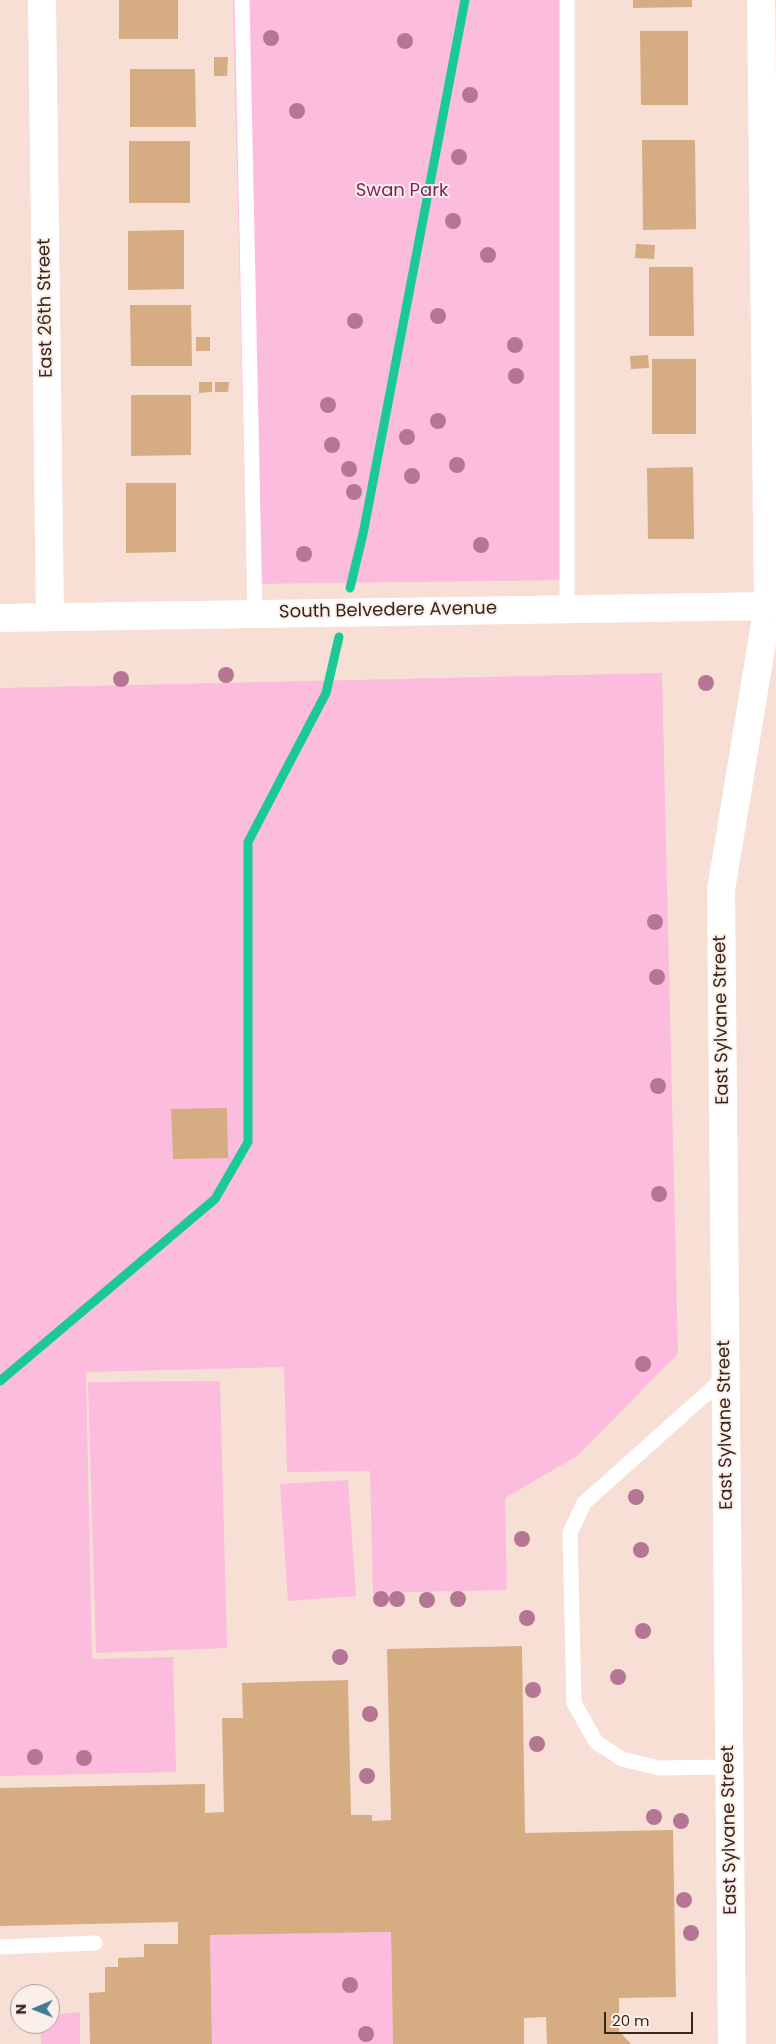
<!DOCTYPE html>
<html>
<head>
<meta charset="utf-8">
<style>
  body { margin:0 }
  #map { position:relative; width:776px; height:2044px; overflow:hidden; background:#f7dfd5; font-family:Poppins,sans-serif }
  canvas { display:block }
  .north { position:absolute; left:10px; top:1984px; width:50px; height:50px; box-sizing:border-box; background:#fbefea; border:1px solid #ae9e97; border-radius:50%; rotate:269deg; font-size:14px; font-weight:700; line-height:20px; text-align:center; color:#3a251b }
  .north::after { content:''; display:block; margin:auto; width:18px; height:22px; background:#407c94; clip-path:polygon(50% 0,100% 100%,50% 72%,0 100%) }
  .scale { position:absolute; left:604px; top:2012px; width:89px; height:22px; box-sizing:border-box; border:2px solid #3a251b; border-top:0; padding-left:6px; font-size:15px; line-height:18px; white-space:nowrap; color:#3a251b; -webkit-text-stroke:4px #fbefea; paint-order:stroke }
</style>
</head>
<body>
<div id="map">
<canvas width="776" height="2044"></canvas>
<div class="north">N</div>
<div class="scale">20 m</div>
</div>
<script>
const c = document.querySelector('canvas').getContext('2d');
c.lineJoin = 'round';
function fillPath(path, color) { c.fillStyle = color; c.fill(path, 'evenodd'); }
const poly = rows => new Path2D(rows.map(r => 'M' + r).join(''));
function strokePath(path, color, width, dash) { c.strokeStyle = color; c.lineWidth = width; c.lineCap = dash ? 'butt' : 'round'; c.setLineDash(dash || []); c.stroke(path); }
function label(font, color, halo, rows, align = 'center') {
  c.font = font + ' Poppins,sans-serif'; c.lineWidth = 4; c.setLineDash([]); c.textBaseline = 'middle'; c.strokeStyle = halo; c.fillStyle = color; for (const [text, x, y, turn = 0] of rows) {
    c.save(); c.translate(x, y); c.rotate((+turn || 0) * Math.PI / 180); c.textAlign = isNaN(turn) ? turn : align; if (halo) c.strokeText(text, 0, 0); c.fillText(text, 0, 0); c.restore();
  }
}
const green = poly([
  [233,0,564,0,569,580,247,584],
  [662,673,678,1354,577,1456,505,1498,507,1590,373,1593,370,1471,287,1472,284,1367,86,1372,92,1659,173,1657,176,1772,0,1776,0,688],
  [220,1381,227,1648,96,1653,88,1382],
  [348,1480,356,1596,288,1601,280,1484],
  [391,1932,393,2044,212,2044,210,1935],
  [80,2012,80,2044,41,2044,40,2024,50,2024,50,2015]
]);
const stream = poly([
  [350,588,363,534,465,0],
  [0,1381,215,1199,248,1142,248,842,326,693,339,637]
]);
const building = poly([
  [119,0,178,0,178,39,119,39],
  [633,0,692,0,692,7,633,8],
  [640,31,688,31,688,105,641,105],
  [214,57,228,57,227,76,214,76],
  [130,69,195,69,196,127,130,127],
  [642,140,695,140,696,229,643,230],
  [129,141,190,141,190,203,129,203],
  [184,230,184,289,128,290,128,231],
  [636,244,655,245,654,259,635,258],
  [649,267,693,267,694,336,649,336],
  [130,305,191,305,192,366,131,366],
  [196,337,210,337,210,351,196,351],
  [648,355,649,368,631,369,630,356],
  [652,359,696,359,696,434,652,434],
  [199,382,212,382,212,392,199,393],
  [215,382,229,382,228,392,215,392],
  [131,395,191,395,191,455,131,456],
  [693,467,694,539,648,539,647,468],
  [126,483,176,483,176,552,126,553],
  [227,1108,228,1158,173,1159,171,1109],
  [522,1646,525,1833,673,1830,676,1997,619,1998,619,2031,631,2044,547,2044,546,2017,524,2018,524,2044,393,2044,391,1932,210,1935,212,2044,90,2044,89,1993,105,1992,105,1967,118,1967,118,1958,144,1957,144,1944,178,1944,178,1922,0,1926,0,1788,205,1784,205,1813,224,1812,222,1718,243,1718,242,1683,348,1680,351,1815,372,1815,372,1821,391,1820,387,1649]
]);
const lane = poly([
  [242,0,255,613],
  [567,0,567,609],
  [725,1377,584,1503,570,1533,574,1703,596,1742,622,1759,659,1768,729,1767],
  [0,1947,95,1943]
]);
const street = poly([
  [42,0,50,617],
  [0,618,776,606],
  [732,2044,721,890,768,606,761,0]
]);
const trees = [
  [271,38],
  [405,41],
  [470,95],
  [297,111],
  [459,157],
  [453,221],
  [488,255],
  [438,316],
  [355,321],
  [515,345],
  [516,376],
  [328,405],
  [438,421],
  [407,437],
  [332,445],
  [457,465],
  [349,469],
  [412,476],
  [354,492],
  [481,545],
  [304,554],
  [226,675],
  [121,679],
  [706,683],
  [655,922],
  [657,977],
  [658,1086],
  [659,1194],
  [643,1364],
  [636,1497],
  [522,1539],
  [641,1550],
  [381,1599],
  [397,1599],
  [458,1599],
  [427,1600],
  [527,1618],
  [643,1631],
  [340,1657],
  [618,1677],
  [533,1690],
  [370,1714],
  [537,1744],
  [35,1757],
  [84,1758],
  [367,1776],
  [654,1817],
  [681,1821],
  [684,1900],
  [691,1933],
  [350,1985],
  [366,2034]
];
const parkNames = [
  ["Swan Park",402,191]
];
const streetNames = [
  ["East 26th Street",46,308,-91],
  ["South Belvedere Avenue",388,611,-1],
  ["East Sylvane Street",722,1020,-91],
  ["East Sylvane Street",726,1425,-91],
  ["East Sylvane Street",730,1830,-91]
];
fillPath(green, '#fcbcde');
strokePath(stream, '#1ac995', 9);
fillPath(building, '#d6ac83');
strokePath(lane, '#fff', 15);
strokePath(street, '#fff', 28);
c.fillStyle = '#b57694';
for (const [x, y] of trees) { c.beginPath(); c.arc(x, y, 8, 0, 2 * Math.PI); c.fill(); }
label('18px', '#7f205e', '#fbefea', parkNames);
label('18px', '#3a251b', '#fbefea', streetNames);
</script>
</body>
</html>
